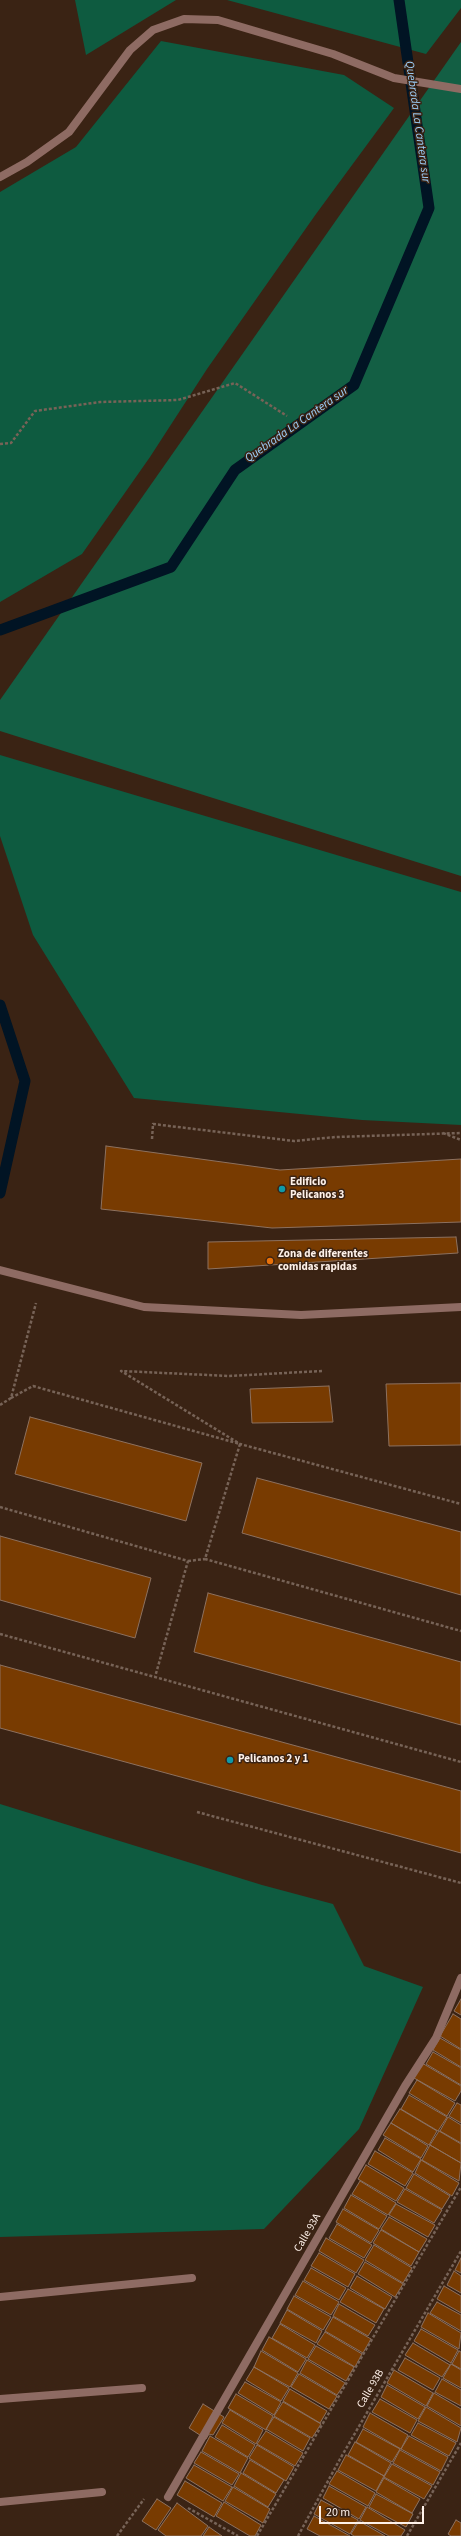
<!DOCTYPE html>
<html>
<head>
<meta charset="utf-8">
<style>
  body { margin:0 }
  #map { position:relative; width:461px; height:2536px; overflow:hidden; background:#3a2314; font-family:"Source Sans 3",sans-serif }
  canvas { display:block }
  .scale { position:absolute; left:319px; top:2506px; width:105px; height:18px; box-sizing:border-box; border:2px solid #fef1e9; border-top:0; padding-left:5px; font-size:12px; line-height:14px; white-space:nowrap; color:#fef1e9; -webkit-text-stroke:3px #3a2314; paint-order:stroke }
</style>
</head>
<body>
<div id="map">
<canvas width="461" height="2536"></canvas>
<div class="scale">20 m</div>
</div>
<script>
const c = document.querySelector('canvas').getContext('2d');
c.lineJoin = 'round';
function fillPath(path, color) { c.fillStyle = color; c.fill(path, 'evenodd'); }
const poly = rows => new Path2D(rows.map(r => 'M' + r).join(''));
function strokePath(path, color, width, dash) { c.strokeStyle = color; c.lineWidth = width; c.lineCap = dash ? 'butt' : 'round'; c.setLineDash(dash || []); c.stroke(path); }
function label(font, color, halo, rows, align = 'center') {
  c.font = font + ' "Source Sans 3",sans-serif'; c.lineWidth = 3; c.setLineDash([]); c.textBaseline = 'middle'; c.strokeStyle = halo; c.fillStyle = color; for (const [text, x, y, turn = 0] of rows) {
    c.save(); c.translate(x, y); c.rotate((+turn || 0) * Math.PI / 180); c.textAlign = isNaN(turn) ? turn : align; if (halo) c.strokeText(text, 0, 0); c.fillText(text, 0, 0); c.restore();
  }
}
const green = poly([
  [75,0,176,0,86,55],
  [227,0,461,0,461,8,426,54],
  [161,41,344,75,394,108,316,214,207,369,150,457,82,554,0,602,0,192,76,147],
  [0,755,461,892,461,1125,362,1120,134,1098,33,935,0,836],
  [0,1804,262,1885,333,1904,364,1966,423,1987,359,2129,264,2229,0,2237]
]);
const forest = poly([
  [461,42,461,876,0,731,0,700]
]);
const stream = poly([
  [0,630,171,567,235,470,354,385,429,208,399,0],
  [0,1005,25,1081,0,1193]
]);
const building = poly([
  [106,1146,280,1170,461,1159,461,1222,272,1228,101,1209,106,1146],
  [456,1237,458,1253,208,1269,208,1242,456,1237],
  [461,1383,461,1445,389,1446,386,1384,461,1383],
  [329,1386,333,1422,252,1423,250,1389,329,1386],
  [30,1417,202,1463,186,1521,15,1474,30,1417],
  [257,1478,461,1532,461,1595,242,1533,257,1478],
  [0,1536,151,1578,135,1638,0,1600,0,1536],
  [208,1593,461,1662,461,1725,194,1652,208,1593],
  [0,1665,461,1791,461,1853,0,1728,0,1665],
  [461,1999,461,2015,454,2011,461,1999],
  [453,2014,461,2019,461,2049,440,2036,453,2014],
  [440,2038,461,2050,461,2067,433,2050,440,2038],
  [433,2052,461,2068,461,2085,426,2064,433,2052],
  [422,2063,461,2086,461,2091,455,2101,414,2078,422,2063],
  [417,2080,455,2103,447,2116,409,2093,417,2080],
  [409,2095,447,2117,438,2131,401,2109,409,2095],
  [457,2103,461,2105,461,2123,449,2116,457,2103],
  [400,2109,437,2131,429,2145,391,2123,400,2109],
  [448,2117,461,2125,461,2143,440,2131,448,2117],
  [391,2123,428,2146,421,2158,383,2135,391,2123],
  [439,2131,461,2144,461,2163,430,2145,439,2131],
  [385,2138,421,2159,413,2172,378,2150,385,2138],
  [430,2145,461,2163,459,2181,422,2160,430,2145],
  [375,2151,413,2173,405,2186,368,2164,375,2151],
  [421,2160,459,2183,452,2196,415,2173,421,2160],
  [366,2165,404,2188,396,2201,358,2179,366,2165],
  [414,2174,450,2196,442,2209,406,2188,414,2174],
  [360,2181,396,2203,388,2215,352,2194,360,2181],
  [405,2189,442,2210,434,2223,397,2202,405,2189],
  [351,2195,387,2216,379,2229,344,2208,351,2195],
  [396,2204,435,2225,428,2237,389,2215,396,2204],
  [343,2209,379,2230,371,2243,336,2222,343,2209],
  [389,2217,427,2239,419,2252,381,2229,389,2217],
  [337,2224,372,2245,364,2258,329,2238,337,2224],
  [381,2230,419,2252,411,2266,373,2243,381,2230],
  [326,2238,364,2260,356,2273,319,2251,326,2238],
  [374,2245,412,2268,403,2283,365,2260,374,2245],
  [319,2253,355,2274,348,2287,311,2266,319,2253],
  [461,2258,461,2273,455,2270,461,2258],
  [365,2262,403,2284,395,2297,358,2274,365,2262],
  [311,2268,346,2288,339,2300,304,2280,311,2268],
  [454,2271,461,2276,461,2293,447,2285,454,2271],
  [357,2276,392,2297,385,2309,350,2288,357,2276],
  [303,2281,339,2302,331,2315,295,2295,303,2281],
  [444,2286,461,2296,461,2313,437,2299,444,2286],
  [348,2289,384,2309,376,2323,340,2302,348,2289],
  [294,2296,331,2317,323,2330,287,2309,294,2296],
  [437,2302,461,2315,461,2331,430,2313,437,2302],
  [339,2304,375,2325,368,2336,333,2316,339,2304],
  [287,2310,322,2331,316,2343,280,2323,287,2310],
  [428,2313,461,2333,459,2349,421,2327,428,2313],
  [333,2317,371,2339,363,2353,325,2331,333,2317],
  [280,2324,315,2345,307,2358,272,2338,280,2324],
  [421,2329,458,2350,451,2363,414,2341,421,2329],
  [325,2332,362,2354,355,2367,317,2344,325,2332],
  [269,2337,306,2359,298,2372,262,2350,269,2337],
  [413,2343,450,2365,442,2377,405,2355,413,2343],
  [316,2346,354,2367,346,2381,308,2359,316,2346],
  [261,2351,298,2373,290,2387,254,2367,261,2351],
  [459,2351,461,2352,461,2369,452,2364,459,2351],
  [405,2358,440,2378,433,2390,398,2370,405,2358],
  [307,2360,345,2383,337,2395,300,2373,307,2360],
  [451,2364,461,2370,461,2388,443,2378,451,2364],
  [254,2367,289,2388,281,2401,246,2380,254,2367],
  [394,2370,433,2393,426,2406,387,2383,394,2370],
  [299,2374,337,2396,329,2409,291,2387,299,2374],
  [442,2379,461,2390,461,2406,435,2392,442,2379],
  [245,2382,281,2402,274,2415,238,2393,245,2382],
  [387,2385,425,2407,418,2419,381,2397,387,2385],
  [290,2389,327,2411,320,2423,283,2401,290,2389],
  [434,2393,461,2409,461,2426,427,2406,434,2393],
  [236,2394,273,2416,266,2430,228,2408,236,2394],
  [380,2399,417,2420,410,2433,372,2412,380,2399],
  [283,2402,321,2424,312,2438,274,2416,283,2402],
  [203,2404,224,2417,213,2435,209,2434,206,2439,189,2428,203,2404],
  [426,2407,461,2428,457,2442,418,2421,426,2407],
  [230,2410,263,2430,256,2444,222,2423,230,2410],
  [370,2413,408,2435,401,2449,363,2427,370,2413],
  [274,2417,310,2438,303,2451,266,2429,274,2417],
  [418,2423,456,2443,449,2456,411,2435,418,2423],
  [222,2425,255,2445,248,2457,215,2437,222,2425],
  [363,2429,400,2449,392,2462,356,2442,363,2429],
  [266,2431,303,2453,295,2466,257,2444,266,2431],
  [210,2436,248,2458,240,2473,202,2451,210,2436],
  [409,2436,448,2457,441,2471,401,2449,409,2436],
  [355,2442,391,2463,384,2476,348,2455,355,2442],
  [257,2445,294,2467,286,2481,249,2458,257,2445],
  [400,2450,440,2472,433,2485,393,2463,400,2450],
  [201,2452,239,2474,232,2485,194,2463,201,2452],
  [346,2455,384,2476,376,2491,338,2470,346,2455],
  [250,2460,284,2480,276,2493,243,2473,250,2460],
  [392,2464,432,2486,424,2499,384,2477,392,2464],
  [194,2465,232,2487,223,2501,186,2478,194,2465],
  [337,2471,375,2493,368,2506,329,2484,337,2471],
  [241,2473,276,2494,268,2507,234,2486,241,2473],
  [384,2478,420,2499,412,2513,376,2492,384,2478],
  [185,2481,222,2503,214,2517,177,2495,185,2481],
  [329,2486,366,2507,359,2519,323,2498,329,2486],
  [233,2487,270,2509,263,2523,225,2501,233,2487],
  [376,2494,413,2514,406,2527,369,2507,376,2494],
  [157,2499,171,2508,156,2530,142,2521,157,2499],
  [321,2500,358,2520,350,2534,314,2514,321,2500],
  [224,2502,261,2525,255,2536,250,2536,216,2516,224,2502],
  [177,2503,208,2526,201,2536,166,2536,158,2530,177,2503],
  [367,2507,405,2530,401,2536,389,2536,360,2520,367,2507],
  [314,2516,350,2536,320,2536,307,2529,314,2516],
  [456,2520,461,2523,461,2536,451,2536,448,2534,456,2520],
  [359,2521,385,2536,354,2536,351,2534,359,2521],
  [209,2527,222,2536,203,2536,209,2527]
]);
const path = poly([
  [0,444,11,443,35,411,100,402,178,400,235,383,287,416],
  [443,1133,461,1140],
  [152,1139,153,1124,294,1141,336,1137,461,1133],
  [322,1371,229,1376,121,1371,240,1444,461,1504],
  [11,1398,33,1386,240,1444,205,1559,461,1631],
  [0,1405,11,1398,36,1303],
  [0,1507,188,1561,155,1677],
  [188,1561,205,1559],
  [0,1634,461,1762],
  [197,1812,461,1883],
  [188,2508,238,2536],
  [117,2536,144,2499],
  [257,2536,461,2187],
  [298,2536,340,2459,461,2251],
  [407,2536,461,2443]
]);
const service = poly([
  [0,177,27,162,69,132,130,50,153,30,184,19,218,20,333,54,394,78,461,89],
  [0,2297,192,2278],
  [0,2399,142,2388],
  [0,2502,102,2492]
]);
const minor = poly([
  [0,1270,144,1307,301,1315,461,1307],
  [168,2497,405,2086,436,2038,461,1978]
]);
const markers = [
  [282,1189,4,"#0f9aa8"],
  [270,1261,4,"#e8710a"],
  [230,1760,4,"#0f9aa8"]
];
const poiNames = [
  ["Edificio",290,1183],
  ["Pelicanos 3",290,1196],
  ["Zona de diferentes",278,1255],
  ["comidas rapidas",278,1268],
  ["Pelicanos 2 y 1",238,1760]
];
const streetNames = [
  ["Calle 93A",308,2233,-60],
  ["Calle 93B",371,2389,-60]
];
const waterNames = [
  ["Quebrada La Cantera sur",417,122,82],
  ["Quebrada La Cantera sur",297,425,-35]
];
fillPath(green, '#0e5b40');
fillPath(forest, '#135f44');
strokePath(stream, '#011424', 11);
fillPath(building, '#783b01');
strokePath(building, '#8d715f', 1);
strokePath(path, '#776357', 2.5, [3, 2]);
strokePath(service, '#8e6b63', 8);
strokePath(minor, '#8e6b63', 8);
for (const [x, y, r, color] of markers) { const dot = new Path2D(); dot.arc(x, y, r, 0, 2 * Math.PI); c.fillStyle = color; c.fill(dot); strokePath(dot, '#3a2314', 1.5); }
label('bold 11px', '#fef1e9', '#3a2314', poiNames, 'left');
label('11px', '#fef1e9', '#3a2314', streetNames);
label('italic 12px', '#9ed2fd', '#3a2314', waterNames);
</script>
</body>
</html>
